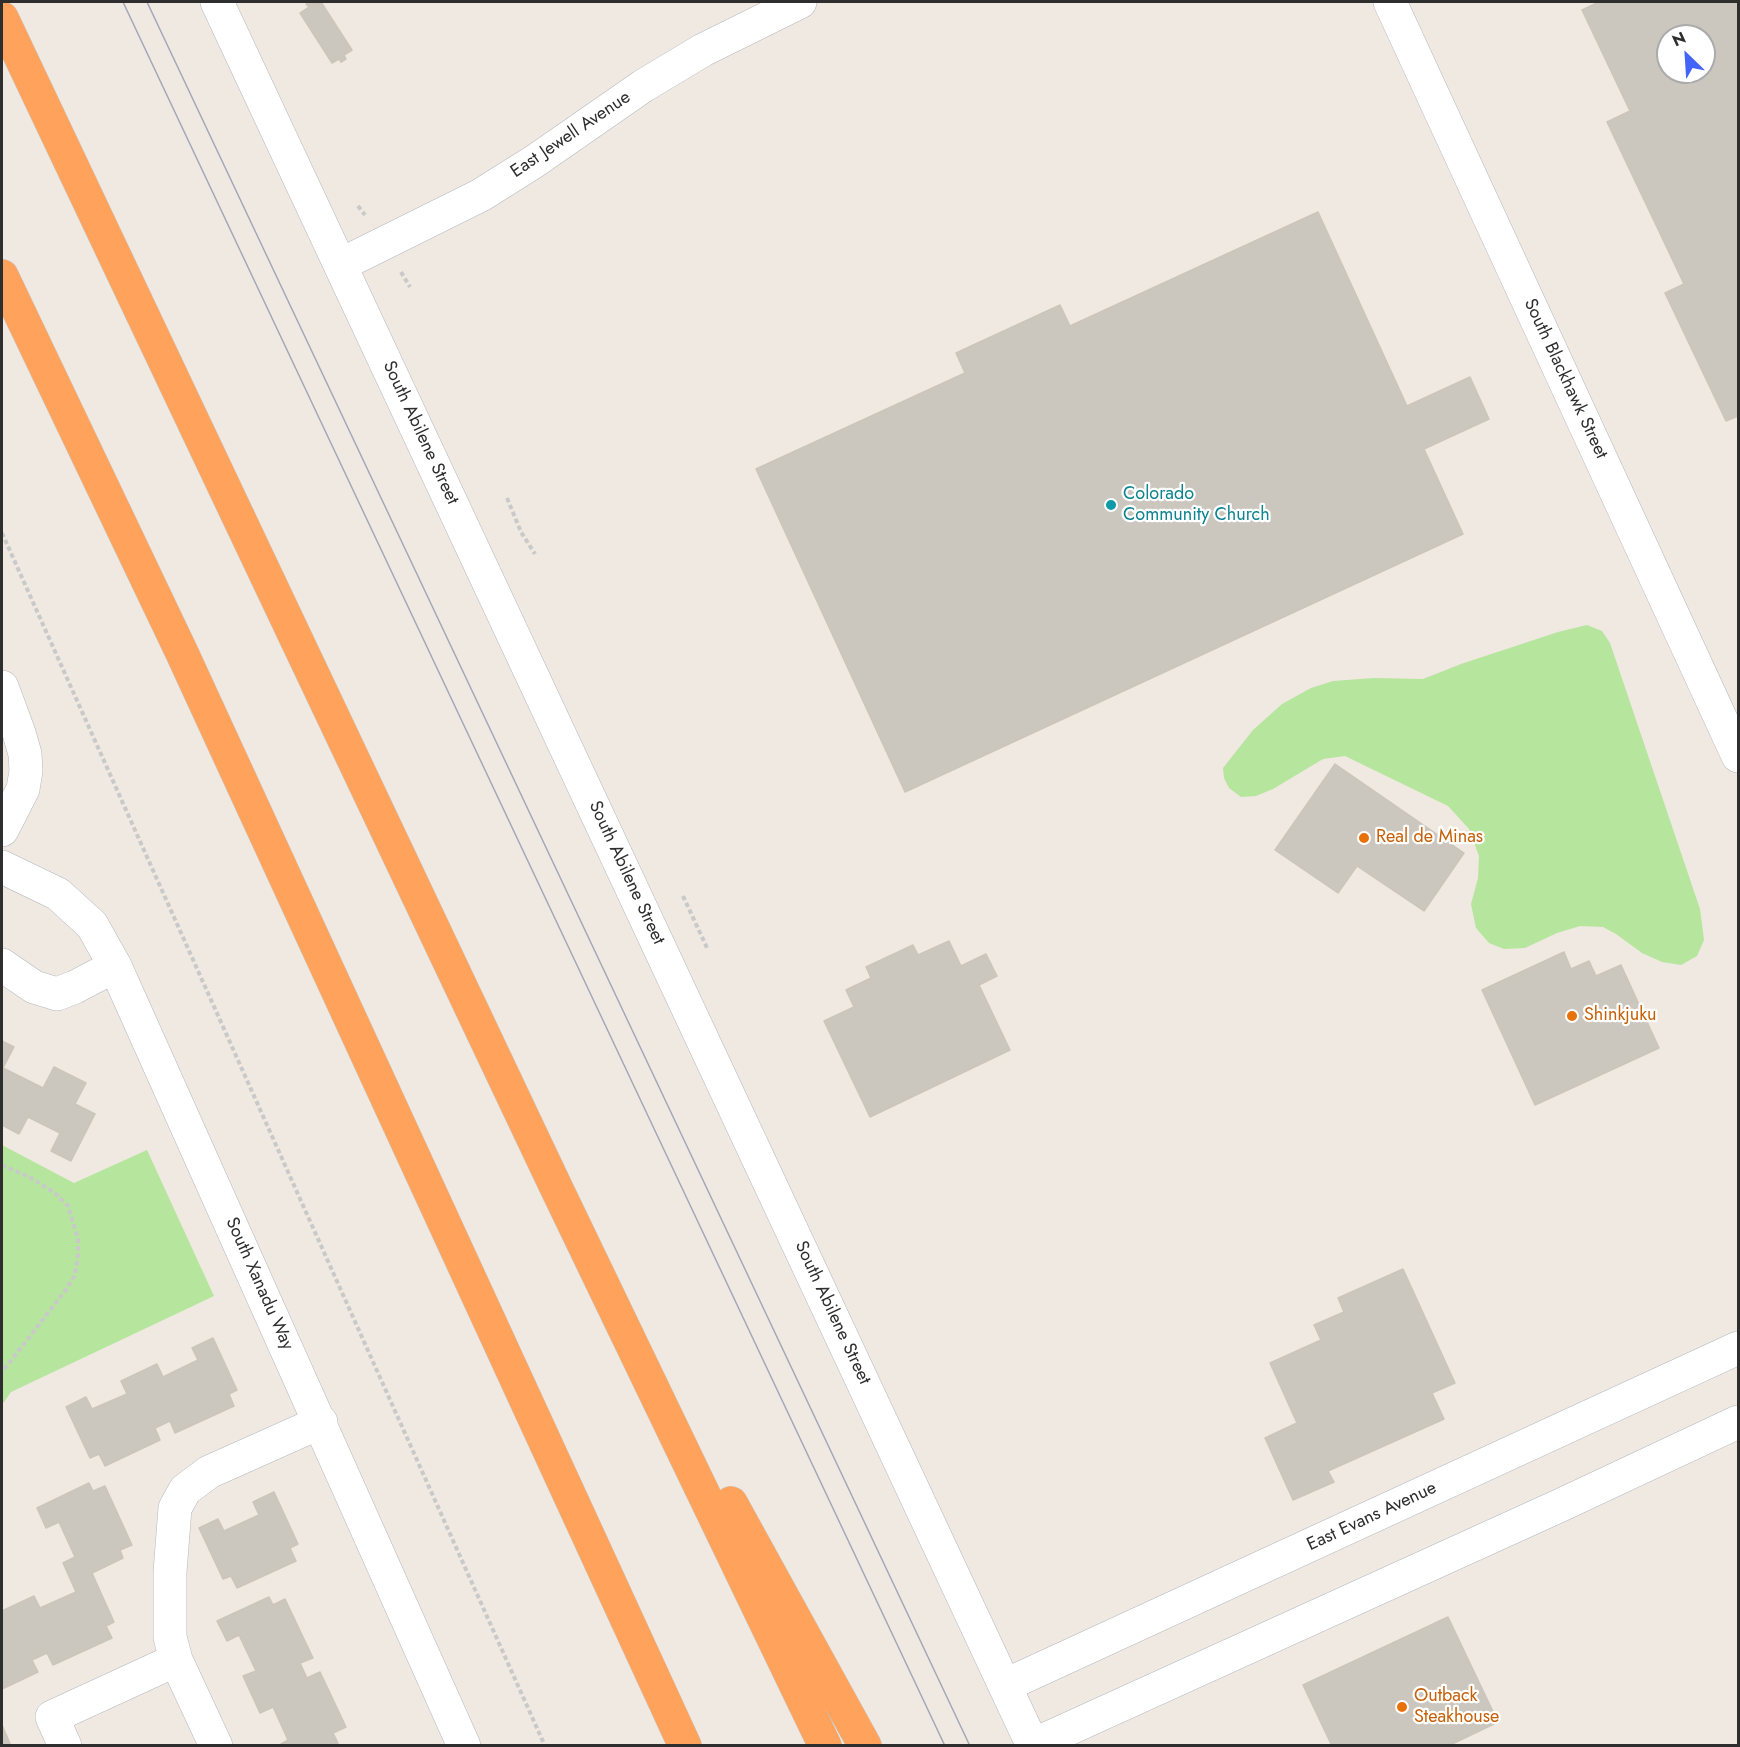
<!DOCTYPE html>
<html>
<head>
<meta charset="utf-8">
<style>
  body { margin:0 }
  #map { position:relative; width:1740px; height:1747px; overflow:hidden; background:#efe9e1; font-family:Jost,sans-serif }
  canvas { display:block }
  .frame { position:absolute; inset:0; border:3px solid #2e2e2e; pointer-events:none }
  .north { position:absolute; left:1656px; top:24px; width:60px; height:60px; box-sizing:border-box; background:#fff; border:2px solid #ababab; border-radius:50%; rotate:335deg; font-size:16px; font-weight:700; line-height:24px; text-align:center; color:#2e2e2e }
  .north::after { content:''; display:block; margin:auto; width:21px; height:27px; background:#4264fb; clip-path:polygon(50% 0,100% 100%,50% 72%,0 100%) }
</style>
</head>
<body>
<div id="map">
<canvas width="1740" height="1747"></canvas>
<div class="frame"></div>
<div class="north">N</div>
</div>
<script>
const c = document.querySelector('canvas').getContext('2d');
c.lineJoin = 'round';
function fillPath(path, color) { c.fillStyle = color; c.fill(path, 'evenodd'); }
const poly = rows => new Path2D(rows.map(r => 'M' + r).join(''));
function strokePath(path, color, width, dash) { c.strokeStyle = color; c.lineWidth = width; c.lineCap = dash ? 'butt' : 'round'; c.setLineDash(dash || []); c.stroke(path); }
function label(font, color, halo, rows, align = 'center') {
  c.font = font + ' Jost,sans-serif'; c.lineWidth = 4.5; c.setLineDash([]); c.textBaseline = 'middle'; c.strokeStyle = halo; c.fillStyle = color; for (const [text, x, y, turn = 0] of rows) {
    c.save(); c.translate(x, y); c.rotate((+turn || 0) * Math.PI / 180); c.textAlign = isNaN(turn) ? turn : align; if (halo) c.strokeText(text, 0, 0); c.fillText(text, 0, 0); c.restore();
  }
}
const green = poly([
  [1587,625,1602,631,1610,643,1700,909,1704,940,1697,956,1681,965,1662,962,1642,953,1616,934,1603,927,1580,926,1557,933,1525,948,1504,949,1489,943,1476,928,1471,904,1478,878,1479,856,1469,829,1448,806,1345,756,1323,759,1273,789,1256,796,1241,797,1229,788,1224,778,1223,768,1253,730,1282,704,1311,688,1333,681,1374,678,1423,679,1461,664,1558,632],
  [2,1145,74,1183,147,1150,214,1296,11,1392,2,1405]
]);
const building = poly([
  [310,2,314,4,321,2,352,50,344,55,346,59,341,62,339,59,332,63,300,13,309,7,306,4,310,2],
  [1599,2,1738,2,1738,416,1726,421,1665,293,1684,284,1607,122,1630,111,1582,10,1599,2],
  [1668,36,1704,36,1704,72,1668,72,1668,36],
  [1318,212,1407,406,1470,377,1489,419,1424,449,1463,534,905,792,756,469,965,373,956,353,1060,305,1070,326,1318,212],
  [1335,764,1464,853,1424,911,1357,866,1338,893,1275,850,1335,764],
  [949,941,961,966,986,954,997,976,979,985,1010,1050,870,1117,824,1021,854,1007,846,990,871,978,866,967,913,945,918,955,949,941],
  [1564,952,1571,969,1589,961,1596,976,1621,965,1659,1048,1535,1105,1482,990,1564,952],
  [2,1041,14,1047,3,1068,43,1088,54,1067,86,1083,75,1104,95,1114,71,1161,51,1151,60,1133,28,1117,19,1134,2,1125,2,1041],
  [1403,1269,1455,1383,1432,1393,1444,1419,1328,1471,1334,1482,1293,1500,1265,1438,1297,1423,1270,1363,1321,1340,1314,1325,1344,1312,1338,1298,1403,1269],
  [213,1338,237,1390,229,1394,234,1406,175,1433,170,1421,155,1428,160,1440,105,1466,99,1454,90,1458,66,1407,86,1397,92,1409,127,1394,121,1381,157,1364,163,1377,198,1360,192,1348,213,1338],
  [89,1483,93,1491,105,1486,132,1545,120,1550,123,1558,92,1573,114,1622,106,1626,112,1638,53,1665,47,1653,32,1660,38,1672,2,1689,2,1626,4,1625,2,1611,34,1596,40,1608,76,1592,63,1563,75,1557,59,1522,46,1528,37,1508,89,1483],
  [274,1492,298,1544,290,1548,296,1561,237,1588,231,1576,223,1579,199,1528,218,1519,224,1531,259,1515,253,1502,274,1492],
  [269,1597,273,1605,285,1599,313,1658,300,1663,307,1678,320,1672,346,1727,333,1733,338,1743,333,1746,278,1746,288,1740,273,1707,260,1713,243,1676,256,1671,239,1635,227,1641,217,1621,269,1597],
  [1448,1617,1498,1722,1448,1746,1332,1746,1303,1685,1448,1617],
  [2,1725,11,1746,2,1746,2,1725]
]);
const path = poly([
  [358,206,365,215],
  [401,272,410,287],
  [507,498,521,532,535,554],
  [2,533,545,1746],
  [683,896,708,950],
  [2,1165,31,1178,55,1193,68,1206,78,1239,78,1255,75,1275,65,1291,2,1372]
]);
const minor = poly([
  [217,2,1033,1746],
  [1390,2,1738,756],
  [340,265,481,195,535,161,643,86,703,50,800,2],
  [2,687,19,733,25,754,26,771,23,789,2,830],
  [2,867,58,894,92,925,115,966,464,1746],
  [2,965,34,987,57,994,75,987,115,966],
  [1006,1685,1738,1348],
  [1033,1745,1561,1505,1738,1422],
  [65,1746,52,1717,176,1660],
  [216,1746,176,1660,170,1637,170,1572,175,1508,185,1490,209,1472,321,1422]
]);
const highway = poly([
  [2,18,554,1183,825,1746],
  [2,276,182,653,685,1746],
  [731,1503,865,1746]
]);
const tram = poly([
  [123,2,945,1746],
  [147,2,970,1746]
]);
const markers = [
  [1111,505,6,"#0f9aa8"],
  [1364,838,6,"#e8710a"],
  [1572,1016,6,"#e8710a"],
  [1402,1707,6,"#e8710a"]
];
const streetNames = [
  ["East Jewell Avenue",571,135,-34],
  ["South Blackhawk Street",1565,379,65],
  ["South Abilene Street",420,433,65],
  ["South Abilene Street",626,873,65],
  ["South Xanadu Way",259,1284,66],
  ["South Abilene Street",832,1313,65],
  ["East Evans Avenue",1372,1517,-25]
];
const cultureNames = [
  ["Colorado",1123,495],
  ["Community Church",1123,516]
];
const foodNames = [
  ["Real de Minas",1376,838],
  ["Shinkjuku",1584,1016],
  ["Outback",1414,1697],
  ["Steakhouse",1414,1718]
];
fillPath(green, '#b6e59e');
fillPath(building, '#cbc7bf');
strokePath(building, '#cbc5ba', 1.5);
strokePath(minor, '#b4b7c1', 34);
strokePath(highway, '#c9c9c9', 34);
strokePath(path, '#c9c9c9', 4, [4.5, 3]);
strokePath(minor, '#fff', 33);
strokePath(highway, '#ffa35c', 33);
strokePath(tram, '#a3a6b8', 1.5);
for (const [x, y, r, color] of markers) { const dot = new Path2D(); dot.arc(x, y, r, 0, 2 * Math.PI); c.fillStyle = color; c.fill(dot); strokePath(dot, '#fff', 2); }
label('18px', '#2e2e2e', '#fff', streetNames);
label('18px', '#0d838f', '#fff', cultureNames, 'left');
label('18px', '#c56008', '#fff', foodNames, 'left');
</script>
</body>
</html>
